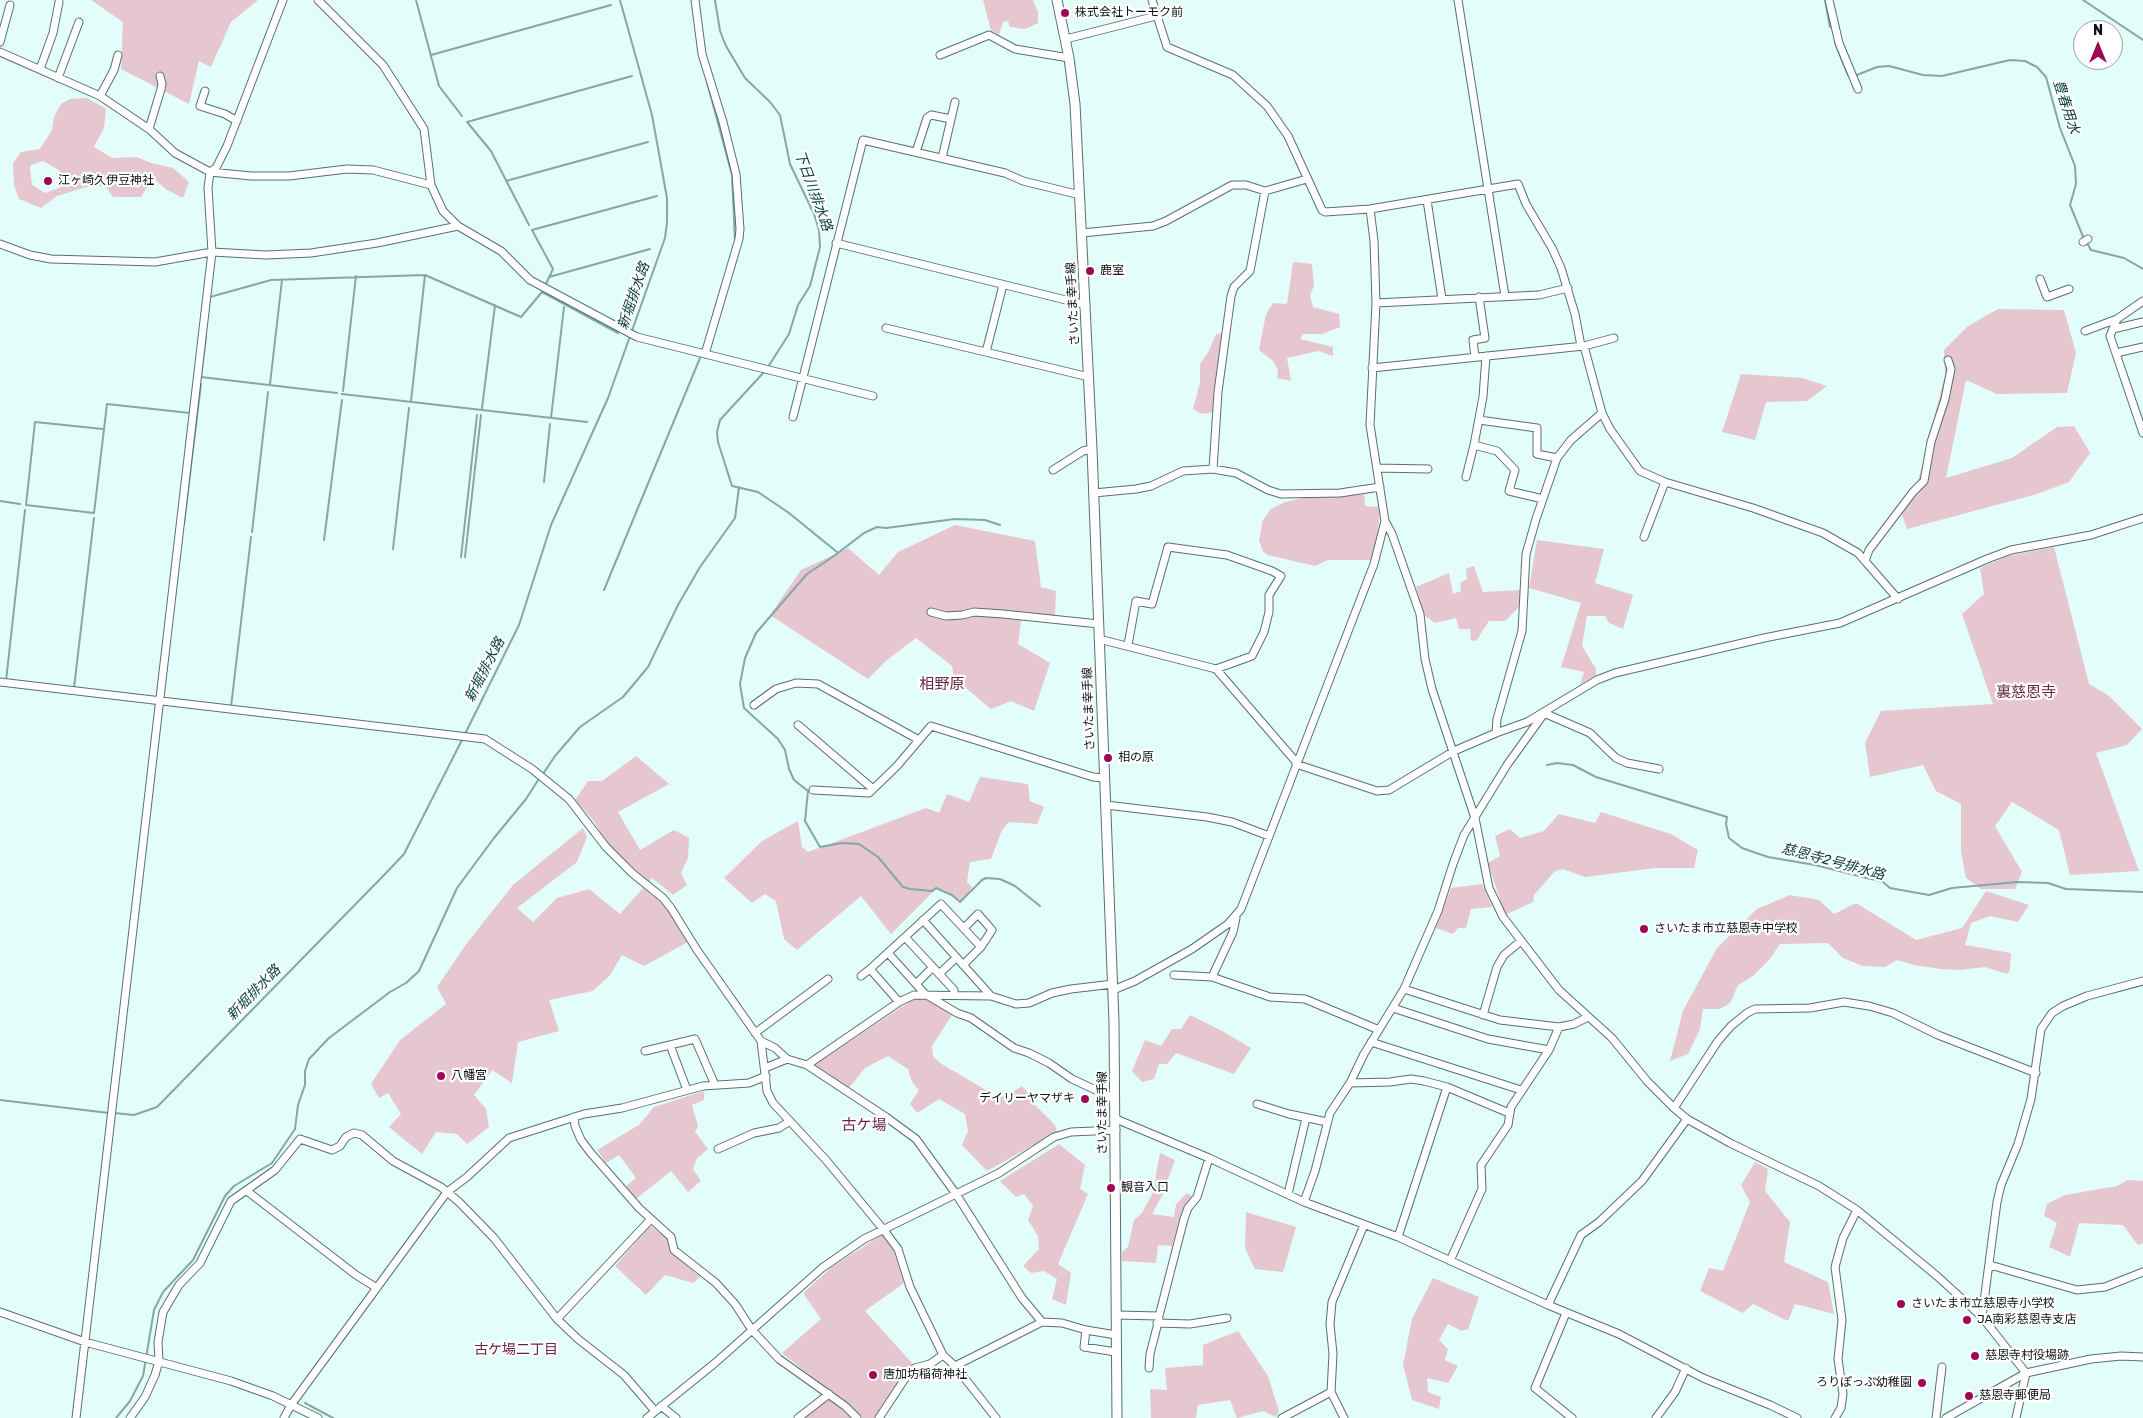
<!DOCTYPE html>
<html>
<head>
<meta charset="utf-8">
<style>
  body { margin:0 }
  #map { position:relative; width:2143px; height:1418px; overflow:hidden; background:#e3fdfb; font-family:Rubik,sans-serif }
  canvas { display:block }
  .north { position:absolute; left:2073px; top:20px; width:50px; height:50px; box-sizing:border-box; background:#fff; border:1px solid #9da1a1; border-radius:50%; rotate:0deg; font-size:14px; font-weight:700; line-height:20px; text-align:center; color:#0b1413 }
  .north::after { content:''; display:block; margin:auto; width:18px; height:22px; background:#9d0955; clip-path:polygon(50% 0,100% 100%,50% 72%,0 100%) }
</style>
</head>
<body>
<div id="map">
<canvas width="2143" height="1418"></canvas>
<div class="north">N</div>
</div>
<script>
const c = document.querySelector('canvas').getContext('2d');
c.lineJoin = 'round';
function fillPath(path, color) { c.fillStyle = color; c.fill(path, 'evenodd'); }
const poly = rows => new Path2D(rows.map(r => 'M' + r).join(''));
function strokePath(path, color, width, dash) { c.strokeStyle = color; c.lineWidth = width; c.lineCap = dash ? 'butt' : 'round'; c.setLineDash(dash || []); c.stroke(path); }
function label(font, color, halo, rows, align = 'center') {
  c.font = font + ' Rubik,"Noto Sans JP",sans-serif'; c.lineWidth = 4.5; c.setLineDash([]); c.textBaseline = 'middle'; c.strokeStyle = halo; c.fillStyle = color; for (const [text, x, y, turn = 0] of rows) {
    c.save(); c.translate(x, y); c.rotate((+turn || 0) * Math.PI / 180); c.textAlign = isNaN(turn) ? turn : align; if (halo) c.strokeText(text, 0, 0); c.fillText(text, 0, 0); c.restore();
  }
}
const green = poly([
  [91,0,258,0,231,22,211,67,199,61,189,104,121,69,123,22],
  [983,0,1034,0,1033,1,1038,12,1038,23,1025,29,1010,27,1008,21,1003,22,999,35,991,30],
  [87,98,106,109,104,128,94,147,112,158,137,157,151,163,173,168,189,182,183,198,167,190,153,178,141,197,113,197,105,186,86,187,57,196,41,208,19,199,14,185,13,163,21,152,40,149,52,130,54,117,61,104,70,99],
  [43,161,59,170,64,181,59,188,45,193,32,185,30,169,31,165],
  [1293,262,1312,264,1314,286,1310,295,1313,307,1339,314,1340,327,1322,334,1303,334,1300,339,1333,347,1333,356,1318,351,1287,358,1291,381,1277,378,1278,370,1273,361,1259,350,1266,314,1273,303,1287,304],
  [1998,309,2064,310,2076,353,2067,393,1997,394,1966,380,1946,478,2012,458,2057,427,2074,426,2090,453,2069,482,2037,494,1907,529,1901,512,1916,489,1945,375,1944,350,1968,326],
  [1223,333,1214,395,1214,412,1202,414,1193,409,1200,383,1200,364,1209,351,1216,334],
  [1741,374,1802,378,1827,386,1807,401,1766,402,1755,440,1722,432],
  [1364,492,1365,506,1379,507,1379,524,1372,560,1328,560,1315,566,1268,555,1263,552,1259,540,1263,520,1271,509,1285,502,1307,497,1335,497],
  [955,525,1035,541,1041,587,1056,591,1055,616,1022,614,1018,644,1050,663,1034,711,1011,701,991,709,954,678,952,666,916,638,887,660,868,679,770,615,801,570,848,548,879,575,898,552],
  [1537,540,1604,549,1595,583,1633,595,1623,629,1609,623,1605,616,1587,616,1582,646,1596,669,1596,676,1580,684,1584,672,1561,667,1581,603,1529,588],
  [2054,547,2089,684,2109,696,2142,729,2127,745,2096,753,2139,871,2070,875,2059,830,2012,802,1995,826,2022,872,2015,889,1981,889,1966,878,1961,852,1961,804,1936,791,1923,765,1870,777,1865,743,1881,711,1993,704,1962,614,1984,594,1980,568,2008,556],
  [1474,566,1483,592,1522,590,1521,605,1505,621,1489,621,1476,641,1471,640,1470,629,1459,629,1456,618,1435,623,1424,615,1416,587,1449,573,1453,594,1461,591,1460,583,1467,579,1466,569],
  [636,756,669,784,618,812,640,850,674,830,689,838,688,858,681,873,687,885,673,895,652,878,649,882,607,844,593,820,575,800,588,781,602,781],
  [980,777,1028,784,1030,801,1044,807,1037,824,1009,822,1002,830,991,859,970,862,967,882,972,887,962,901,936,889,891,934,861,896,797,950,784,939,776,901,765,894,752,903,724,878,762,841,798,821,802,847,808,852,926,808,939,813,947,794,969,802],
  [1601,812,1671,834,1698,850,1694,868,1656,868,1585,877,1563,869,1555,871,1534,895,1533,902,1505,915,1488,863,1500,856,1495,836,1510,829,1520,838,1544,831,1559,814,1595,823],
  [583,828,587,837,577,862,517,908,533,922,557,898,589,889,620,914,643,888,667,907,688,942,644,966,622,955,610,975,593,991,549,1000,559,1031,518,1042,512,1083,492,1070,474,1095,486,1109,489,1127,467,1144,457,1134,436,1132,422,1154,389,1127,401,1114,388,1093,379,1098,371,1084,400,1040,446,1004,437,987,467,943,513,885],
  [1482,884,1492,907,1471,909,1466,928,1458,928,1453,934,1436,928,1451,888],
  [1986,891,2029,905,2018,922,1990,916,1971,923,1965,945,2011,953,2010,970,2007,974,1985,967,1960,970,1941,969,1914,965,1897,960,1885,967,1863,966,1843,958,1828,943,1780,944,1769,960,1753,976,1738,985,1730,1003,1720,1009,1703,1009,1700,1029,1688,1054,1670,1061,1683,1011,1717,948,1757,909,1790,895,1819,900,1834,914,1856,903,1916,940,1962,928],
  [915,998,927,999,952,1015,932,1046,933,1056,940,1063,998,1097,1006,1096,1022,1086,1034,1099,1034,1104,1055,1125,1057,1132,987,1171,962,1145,968,1131,965,1114,939,1099,917,1113,910,1104,919,1090,912,1082,908,1069,888,1056,865,1068,849,1088,813,1066],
  [1190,1015,1224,1032,1251,1048,1234,1074,1176,1053,1167,1064,1159,1064,1154,1079,1142,1082,1132,1071,1145,1040,1161,1046,1172,1029,1181,1029],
  [704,1091,704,1100,692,1105,698,1126,695,1132,708,1149,697,1158,693,1169,701,1181,688,1192,671,1171,636,1199,626,1186,636,1178,619,1155,606,1163,597,1150,639,1125,654,1107],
  [1059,1144,1085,1165,1080,1189,1088,1194,1058,1264,1071,1273,1066,1305,1052,1299,1057,1279,1044,1271,1031,1273,1023,1266,1039,1249,1038,1236,1028,1220,1033,1206,1024,1194,1016,1197,1000,1181],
  [1160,1153,1175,1160,1162,1196,1152,1214,1174,1217,1176,1204,1187,1193,1193,1197,1181,1214,1172,1246,1158,1245,1156,1263,1122,1261,1122,1252,1128,1247,1134,1220,1142,1213,1155,1189,1156,1174],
  [1755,1162,1768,1169,1765,1191,1790,1222,1784,1262,1828,1282,1834,1314,1795,1304,1788,1321,1753,1304,1743,1313,1700,1291,1709,1268,1723,1271,1750,1202,1741,1185],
  [2128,1180,2143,1181,2143,1243,2138,1245,2123,1225,2079,1223,2070,1257,2049,1247,2057,1223,2044,1216,2047,1204,2065,1195,2117,1186],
  [1246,1212,1296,1227,1283,1272,1255,1269,1245,1248],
  [650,1226,668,1239,671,1252,700,1277,693,1283,665,1275,646,1295,615,1266],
  [883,1234,894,1251,904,1283,865,1311,912,1363,875,1418,863,1418,782,1353,821,1319,803,1293,832,1267],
  [1433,1278,1479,1297,1468,1329,1462,1331,1448,1324,1439,1340,1448,1349,1445,1360,1458,1366,1448,1383,1427,1378,1428,1392,1441,1397,1439,1409,1412,1400,1403,1365,1412,1319],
  [1238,1331,1268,1376,1279,1411,1276,1417,1263,1411,1237,1418,1230,1400,1198,1405,1196,1418,1151,1418,1150,1389,1167,1390,1165,1368,1203,1365,1203,1345],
  [830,1398,854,1418,803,1418]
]);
const stream = poly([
  [416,0,439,86,462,116],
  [715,0,720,31,726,46,745,78,770,102,780,115,790,164,814,214,819,230,820,247,810,286,798,305,789,334,768,367],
  [1825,0,1830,27],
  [2083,0,2143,40],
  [1835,43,1848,75],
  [431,55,611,5],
  [1857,75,1877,67,1889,66,1923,75,1942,76,2010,60,2025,61,2037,67,2046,77,2060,128,2075,166,2076,184,2070,205,2084,239],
  [707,82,732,175,735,241],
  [506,181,648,142],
  [529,225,491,151,467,122,632,76],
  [2087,243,2091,250,2124,258,2143,269],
  [549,277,650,249],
  [545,286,553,269,532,230,657,196],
  [210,297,271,280,425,275,521,317,542,292,618,333],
  [206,337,201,377,337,393],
  [764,372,720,420,717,432,718,442,732,486,758,492,789,513,837,552],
  [270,384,282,280],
  [343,391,356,276],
  [342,394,587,422],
  [411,401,425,275],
  [482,408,495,305],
  [551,418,564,307],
  [103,429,35,422,26,505,94,513,107,404,190,413],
  [544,482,550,424],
  [0,501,20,504],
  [184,524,201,384],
  [1000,525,985,520,955,519,886,528,877,527,864,533,834,556,807,574,756,633,745,658,740,684,744,708,778,739,785,750,789,769,794,780,808,791,805,821,820,847,842,843,859,844,878,857,903,887,910,889,932,891,936,888,952,895,960,902,982,880,986,878,1000,879,1015,886,1040,906],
  [252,532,268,392],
  [324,540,342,400],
  [393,549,409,408],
  [461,557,477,415],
  [465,557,481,415],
  [604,590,700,358],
  [6,681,25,510],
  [74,688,94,518],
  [231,707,251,537],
  [465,734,519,625,551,525,608,398,665,238,667,223,667,198,652,115,620,0],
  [1547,765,1557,763,1573,765,1596,777,1727,817,1726,824,1729,838,1742,848,1768,857,1815,865,1883,882,1890,888,1929,895,1952,888,2017,882,2048,883,2066,889,2143,892],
  [543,774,555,756,580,727,623,697,648,667,678,605,700,567,735,518,739,487],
  [0,1100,109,1113],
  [114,1113,134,1115,157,1107,387,872,404,854,463,738],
  [305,1403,333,1418],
  [116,1418,130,1401,143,1376,154,1310,163,1292,193,1260,225,1196,234,1186,272,1163,295,1129,298,1105,305,1085,305,1071,309,1059,329,1038,390,992,406,983,419,971,457,888,494,838,526,799,540,777]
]);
const minor = poly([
  [318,0,383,65,424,129,431,185,443,211,458,226,501,251,530,280,637,337,873,396],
  [695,0,702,54,723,122,736,174,740,229,739,239,705,354],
  [1152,0,1167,47,1233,75,1267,106,1288,136,1322,210,1325,212,1370,209,1518,184,1526,204,1552,248,1561,268,1575,314,1581,346],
  [1458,0,1505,296],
  [1829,0,1839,43,1858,89],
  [1066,39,1156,16],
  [0,42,10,5],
  [0,52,100,96,149,129,175,153,210,172,251,176,289,176,347,169,373,170,431,185],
  [940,55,989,35,1015,49,1069,58],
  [40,69,53,33,59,2],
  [58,78,79,22],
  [205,91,200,106,225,114,237,121],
  [100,96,114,70,118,55],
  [149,129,161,89,162,84,160,76],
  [916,152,927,118,931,115,951,119],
  [942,158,955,102],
  [1427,200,1442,299],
  [1082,233,1153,226,1166,221,1232,185,1246,185,1265,191,1307,179],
  [2083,242,2088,239],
  [836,243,1086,305],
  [0,244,30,255,51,259,155,262,212,252,266,255,311,253,377,243,458,226],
  [2040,279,2047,297,2069,289],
  [2143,301,2117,319,2110,336,2143,433],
  [1376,303,1539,295,1568,288],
  [886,328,1089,377],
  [2113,329,2143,322],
  [2085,331,2117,319],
  [1584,346,1602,413,1610,429,1640,471,1665,482,1753,508,1823,533,1858,553,1898,599],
  [986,352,1003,285],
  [2116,353,2143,347],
  [1475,357,1473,340,1485,338,1479,297],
  [1372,368,1584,346,1614,338],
  [793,417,863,140,1005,173,1023,181,1080,195],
  [1479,420,1537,428,1537,454,1557,458],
  [1474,445,1497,451,1515,470,1509,491,1543,499],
  [1377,468,1428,469],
  [1213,469,1218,392,1231,296,1234,287,1250,271,1265,191],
  [1053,470,1083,451,1092,449],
  [1466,477,1474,445,1483,397,1486,356],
  [1094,493,1136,489,1151,486,1183,471,1213,469,1236,473,1268,490,1281,494,1340,493,1380,487],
  [1385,521,1392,534,1420,614,1425,659,1432,689,1475,818,1489,888,1503,917,1559,990,1612,1038,1647,1081,1674,1108,1687,1119,1730,1143,1819,1186,1857,1210,1937,1276,1982,1317,2026,1373],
  [1644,537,1665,482],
  [1865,561,1869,550,1913,492,1924,481,1931,442,1945,399,1951,369,1948,360],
  [931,612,946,616,962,615,974,612,1003,614,1099,624],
  [1099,639,1216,669,1297,763],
  [1128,645,1136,601,1152,604,1168,547,1227,555,1272,571,1281,576,1269,595,1269,612,1264,632,1252,656,1216,669],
  [0,682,485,739,532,769,569,799,606,847,632,873,663,898,671,908,697,950,761,1041,767,1091,773,1103,826,1160,883,1229,898,1249,910,1287,943,1355,955,1366,996,1418],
  [754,705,776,689,796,683,818,684,919,740],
  [1544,713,1590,733,1616,758,1627,763,1659,769],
  [798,725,873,789],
  [1496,733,1497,719,1522,631,1526,554,1536,519,1557,458,1571,440,1602,413],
  [1296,764,1377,791,1389,790,1454,751,1496,733,1527,722,1597,680,1615,673,1764,638,1840,623,1987,559,2011,550,2091,535,2143,518],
  [813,790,869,793,897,766,931,726,1093,777,1104,778],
  [1106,805,1207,817,1232,822,1269,836],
  [923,920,991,996],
  [905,937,954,990,954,995],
  [888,953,925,994,957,1013,971,1018,1014,1048,1029,1053,1049,1063,1072,1079,1115,1099],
  [963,965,981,947,992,930,978,914,964,928],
  [939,974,956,958],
  [1174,975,1212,977,1233,932,1236,918],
  [861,976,870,969],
  [1212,977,1270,997,1305,999,1379,1030],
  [916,984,933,967],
  [1404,989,1500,1020,1559,1027,1574,1024,1588,1017],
  [1113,990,1135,981,1192,949,1228,924,1241,909,1374,564,1385,521,1370,425,1376,303,1374,241,1370,209],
  [899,1002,870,969,941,904,981,947],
  [1393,1008,1488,1039,1549,1050],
  [1483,1015,1497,967,1504,955,1521,941],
  [755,1033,828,979],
  [761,1041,775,1048,787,1059,807,1065,886,1117,916,1139,956,1194,1022,1298,1042,1322],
  [1371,1042,1521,1090],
  [670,1045,687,1090],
  [645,1051,695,1039,715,1085],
  [807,1065,899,1002,914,995,991,996,1016,1004,1029,1003,1052,993,1071,989,1113,984],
  [765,1068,787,1059],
  [1350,1083,1390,1082,1411,1079,1424,1081,1447,1087,1509,1113],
  [1257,1104,1289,1114,1327,1122],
  [1674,1108,1718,1041,1731,1026,1747,1013,1755,1009,1810,1008,1844,1002,1869,1006,1893,1013,1938,1035,2036,1073],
  [574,1117,575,1126,581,1140,590,1152,639,1208,671,1237,674,1250,716,1283,735,1304,752,1330,779,1359,845,1406,857,1418],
  [1116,1119,1209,1158,1304,1202,1398,1237,1548,1305,1619,1334,1703,1378,1770,1405,1797,1418],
  [718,1149,754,1133,779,1128,790,1121],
  [247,1191,356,1275,377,1288],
  [1288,1194,1306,1118],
  [1304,1202,1315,1171,1330,1113,1350,1083,1364,1054,1404,989,1438,911,1453,864,1464,835,1507,765,1543,715],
  [1398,1237,1447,1087],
  [1450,1261,1482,1189,1481,1165,1508,1125,1511,1107,1549,1050,1559,1027],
  [1990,1265,2077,1290,2105,1287,2143,1272],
  [1548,1305,1581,1235,1599,1222,1642,1181,1687,1119],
  [0,1312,85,1342,231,1381,273,1396,318,1418],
  [1566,1313,1535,1388,1572,1418],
  [1116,1315,1159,1316,1184,1219,1188,1208,1197,1197,1209,1158],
  [1982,1317,1997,1202,2001,1185,2018,1144,2031,1099,2041,1029,2052,1013,2063,1006,2087,996,2143,981],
  [557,1319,650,1220],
  [1157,1323,1190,1324,1227,1318],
  [1086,1330,1084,1347,1116,1352],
  [955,1366,1042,1322,1062,1323,1086,1330,1116,1335],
  [1149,1368,1150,1354,1159,1319],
  [661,1406,676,1418],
  [76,1418,212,252,208,188,210,172,216,168,227,146,283,0],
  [130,1418,145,1397,155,1375,159,1361,158,1342,163,1312,179,1285,200,1263,231,1201,275,1170,300,1139,332,1150,340,1146,346,1137,354,1133,362,1135,393,1161,441,1187,459,1202,494,1238,557,1319,578,1339,624,1375,655,1411],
  [284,1418,291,1405,447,1192,467,1177,509,1138,584,1114,622,1108,703,1086,749,1083,766,1076],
  [647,1418,715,1363,822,1268,864,1239,999,1173,1054,1137,1071,1132,1116,1130],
  [798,1418,829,1394],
  [879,1418,908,1374,915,1368,930,1364,943,1355],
  [1282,1418,1331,1392],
  [1344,1418,1331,1392,1333,1354,1330,1324,1332,1302,1364,1225],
  [1656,1418,1675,1392,1686,1368],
  [1835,1418,1841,1408,1843,1394,1838,1359,1842,1320,1835,1267,1843,1238,1857,1210],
  [1936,1418,1942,1367],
  [1946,1418,2026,1373,2091,1359,2121,1356,2143,1357],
  [2016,1418,2026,1373]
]);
const major = poly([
  [1057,0,1069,58,1075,104,1092,449,1114,1022,1117,1418]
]);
const markers = [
  [1065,13,5,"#9d0955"],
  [48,181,5,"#9d0955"],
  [1090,271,5,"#9d0955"],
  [1108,758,5,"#9d0955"],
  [1644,929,5,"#9d0955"],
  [441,1076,5,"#9d0955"],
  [1085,1099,5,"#9d0955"],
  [1111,1188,5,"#9d0955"],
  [1901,1304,5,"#9d0955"],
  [1967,1320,5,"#9d0955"],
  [1975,1356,5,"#9d0955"],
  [873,1375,5,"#9d0955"],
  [1922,1383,5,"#9d0955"],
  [1969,1396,5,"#9d0955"]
];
const poiNames = [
  ["株式会社トーモク前",1075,13],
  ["江ヶ崎久伊豆神社",58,181],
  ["鹿室",1100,271],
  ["相の原",1118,758],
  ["さいたま市立慈恩寺中学校",1654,929],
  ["八幡宮",451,1076],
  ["デイリーヤマザキ",1075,1099,"right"],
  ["観音入口",1121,1188],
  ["さいたま市立慈恩寺小学校",1911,1304],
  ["JA南彩慈恩寺支店",1977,1320],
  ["慈恩寺村役場跡",1985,1356],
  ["唐加坊稲荷神社",883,1375],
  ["ろりぽっぷ幼稚園",1912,1383,"right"],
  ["慈恩寺郵便局",1979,1396]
];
const streetNames = [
  ["さいたま幸手線",1073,304,-93],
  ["さいたま幸手線",1089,709,-92],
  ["さいたま幸手線",1103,1113,-90]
];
const waterNames = [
  ["豊春用水",2066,107,72],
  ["下日川排水路",813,191,70],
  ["新堀排水路",634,296,-71],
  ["新堀排水路",485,670,-63],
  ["慈恩寺2号排水路",1833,862,15],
  ["新堀排水路",254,993,-46]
];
const neighbourhoodNames = [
  ["古ケ場二丁目",516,1350]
];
const quarterNames = [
  ["相野原",942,685],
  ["裏慈恩寺",2026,693],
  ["古ケ場",864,1126]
];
fillPath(green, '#e6c7d0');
strokePath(stream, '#83a8a5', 2);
strokePath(minor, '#58706e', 9);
strokePath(major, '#58706e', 11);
strokePath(minor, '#fff', 7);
strokePath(major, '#fff', 9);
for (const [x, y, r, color] of markers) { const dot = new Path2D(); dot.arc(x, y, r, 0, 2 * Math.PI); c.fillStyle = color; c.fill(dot); strokePath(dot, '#fff', 2); }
label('12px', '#0b1413', '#fff', poiNames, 'left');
label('12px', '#0b1413', '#fff', streetNames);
label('italic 14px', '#003d3b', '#fff', waterNames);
label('14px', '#692640', '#fff', neighbourhoodNames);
label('15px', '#692640', '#fff', quarterNames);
</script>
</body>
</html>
